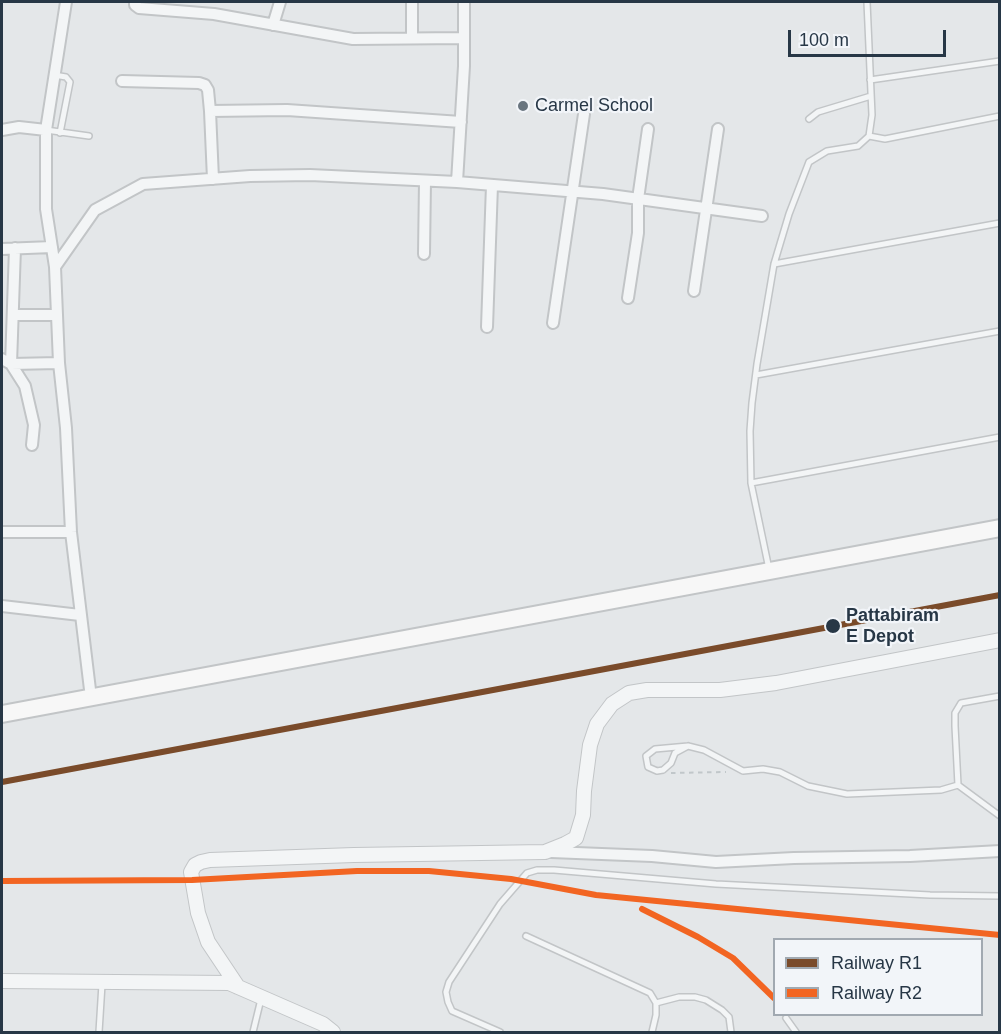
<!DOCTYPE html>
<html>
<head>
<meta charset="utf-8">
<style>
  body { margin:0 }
  #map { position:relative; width:1001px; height:1034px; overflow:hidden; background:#e4e7e9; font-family:Arial,sans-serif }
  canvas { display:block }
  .frame { position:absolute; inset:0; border:3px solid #273746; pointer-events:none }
  .legend { position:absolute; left:773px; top:938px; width:210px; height:78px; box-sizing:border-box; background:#f2f5f9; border:2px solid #a1a9b1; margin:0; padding:8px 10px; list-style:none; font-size:18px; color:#273746 }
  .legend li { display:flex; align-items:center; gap:12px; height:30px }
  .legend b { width:30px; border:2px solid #a1a9b1 }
  .scale { position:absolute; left:788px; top:30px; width:158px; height:27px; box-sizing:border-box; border:3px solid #273746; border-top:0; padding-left:8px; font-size:18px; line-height:21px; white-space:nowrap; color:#273746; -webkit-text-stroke:4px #f2f5f9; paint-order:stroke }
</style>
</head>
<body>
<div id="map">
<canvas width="1001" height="1034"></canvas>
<div class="frame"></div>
<ul class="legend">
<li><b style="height:8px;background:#7a4b2a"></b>Railway R1</li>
<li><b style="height:8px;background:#f26522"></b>Railway R2</li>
</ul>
<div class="scale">100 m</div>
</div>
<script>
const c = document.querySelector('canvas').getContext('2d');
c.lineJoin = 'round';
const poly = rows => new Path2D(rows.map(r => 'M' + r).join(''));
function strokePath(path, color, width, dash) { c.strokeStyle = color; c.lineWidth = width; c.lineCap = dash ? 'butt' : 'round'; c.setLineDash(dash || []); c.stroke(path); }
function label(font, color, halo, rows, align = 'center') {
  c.font = font + ' Arial,sans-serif'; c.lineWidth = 4.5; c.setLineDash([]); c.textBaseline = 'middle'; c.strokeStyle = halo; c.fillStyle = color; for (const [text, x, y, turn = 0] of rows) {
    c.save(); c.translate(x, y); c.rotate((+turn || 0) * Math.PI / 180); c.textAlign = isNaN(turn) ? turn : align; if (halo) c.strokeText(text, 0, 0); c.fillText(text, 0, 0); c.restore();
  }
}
const path = poly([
  [671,773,726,772]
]);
const service = poly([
  [54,75,66,77,70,82,60,133],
  [870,80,1000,61],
  [809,119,818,112,871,96],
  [46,130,89,136],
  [869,136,885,139,1000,116],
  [774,264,1000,223],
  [756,375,1000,331],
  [751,483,1000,437],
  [769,569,751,483,750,431,752,403,757,364,774,264,789,214,809,162,827,151,858,146,869,136,872,115,867,2],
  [1000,696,961,703,955,713,955,726,958,785,1000,816],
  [688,746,675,753,671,763,663,770,657,771,648,767,646,756,655,749,688,746,704,750,743,771,763,769,780,772,808,786,847,794,941,790,958,785],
  [526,936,650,993,656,1003,656,1015,652,1032],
  [656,1003,679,997,695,997,706,1000,722,1010,729,1017,731,1032],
  [786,1018,796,1032],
  [99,1032,102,984],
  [253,1032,261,999],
  [500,1032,452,1011,448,1002,446,992,449,982,500,904,527,873,537,870,554,870,716,884,930,895,1000,896]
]);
const minor = poly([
  [135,2,135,5,139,8,214,14,353,39,464,38],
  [273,25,280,2],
  [412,38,412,2],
  [122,81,199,83,205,85,208,90,210,111,213,179],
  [210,111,287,110,461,122],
  [2,130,19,127,46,130],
  [457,182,464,66,464,2],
  [15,248,11,364,59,363],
  [2,249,52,247],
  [424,254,425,181],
  [55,267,46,209,46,130,66,2],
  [694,291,718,129],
  [628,298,638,233,638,199,648,129],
  [13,315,56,315],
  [553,323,584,114],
  [487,327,492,185],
  [2,359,11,364,25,386,34,425,32,445],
  [2,532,71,532],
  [2,606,80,615],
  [91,698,71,532,66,428,59,363,55,267,95,210,143,184,250,176,310,175,457,182,603,194,762,216],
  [551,852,652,856,716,862,794,858,910,856,1000,851]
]);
const tertiary = poly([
  [2,981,229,983,323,1024,333,1032],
  [238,987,208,942,198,913,191,872,195,865,201,862,210,860,354,855,545,852,565,844,576,838,583,815,584,791,590,745,597,724,612,704,629,693,647,690,720,690,776,683,1000,640]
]);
const secondary = poly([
  [2,714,1000,528]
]);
const rail1 = poly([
  [2,782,1000,595]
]);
const rail2 = poly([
  [2,881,192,880,357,871,429,871,511,879,596,895,1000,935],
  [642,909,698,937,733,958,774,998]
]);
const markers = [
  [523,106,6,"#69757f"],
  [833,626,8,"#273746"]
];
const poiNames = [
  ["Carmel School",535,106]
];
const stopNames = [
  ["Pattabiram",846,616],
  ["E Depot",846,637]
];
strokePath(service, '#c2c5c7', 8);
strokePath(minor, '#c2c5c7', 14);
strokePath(tertiary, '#c2c5c7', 16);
strokePath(secondary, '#c2c5c7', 20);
strokePath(path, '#c1c7ca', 2, [4.5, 4.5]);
strokePath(service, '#f3f5f6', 5);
strokePath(minor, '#f3f5f6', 10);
strokePath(tertiary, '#f3f5f6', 14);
strokePath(secondary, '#f7f7f7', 16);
strokePath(rail1, '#7a4b2a', 6);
strokePath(rail2, '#f26522', 6);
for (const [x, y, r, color] of markers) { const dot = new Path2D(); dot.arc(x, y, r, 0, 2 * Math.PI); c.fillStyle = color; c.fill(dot); strokePath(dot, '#f2f5f9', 2); }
label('18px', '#273746', '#f2f5f9', poiNames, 'left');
label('bold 18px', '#273746', '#f2f5f9', stopNames, 'left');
</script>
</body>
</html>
